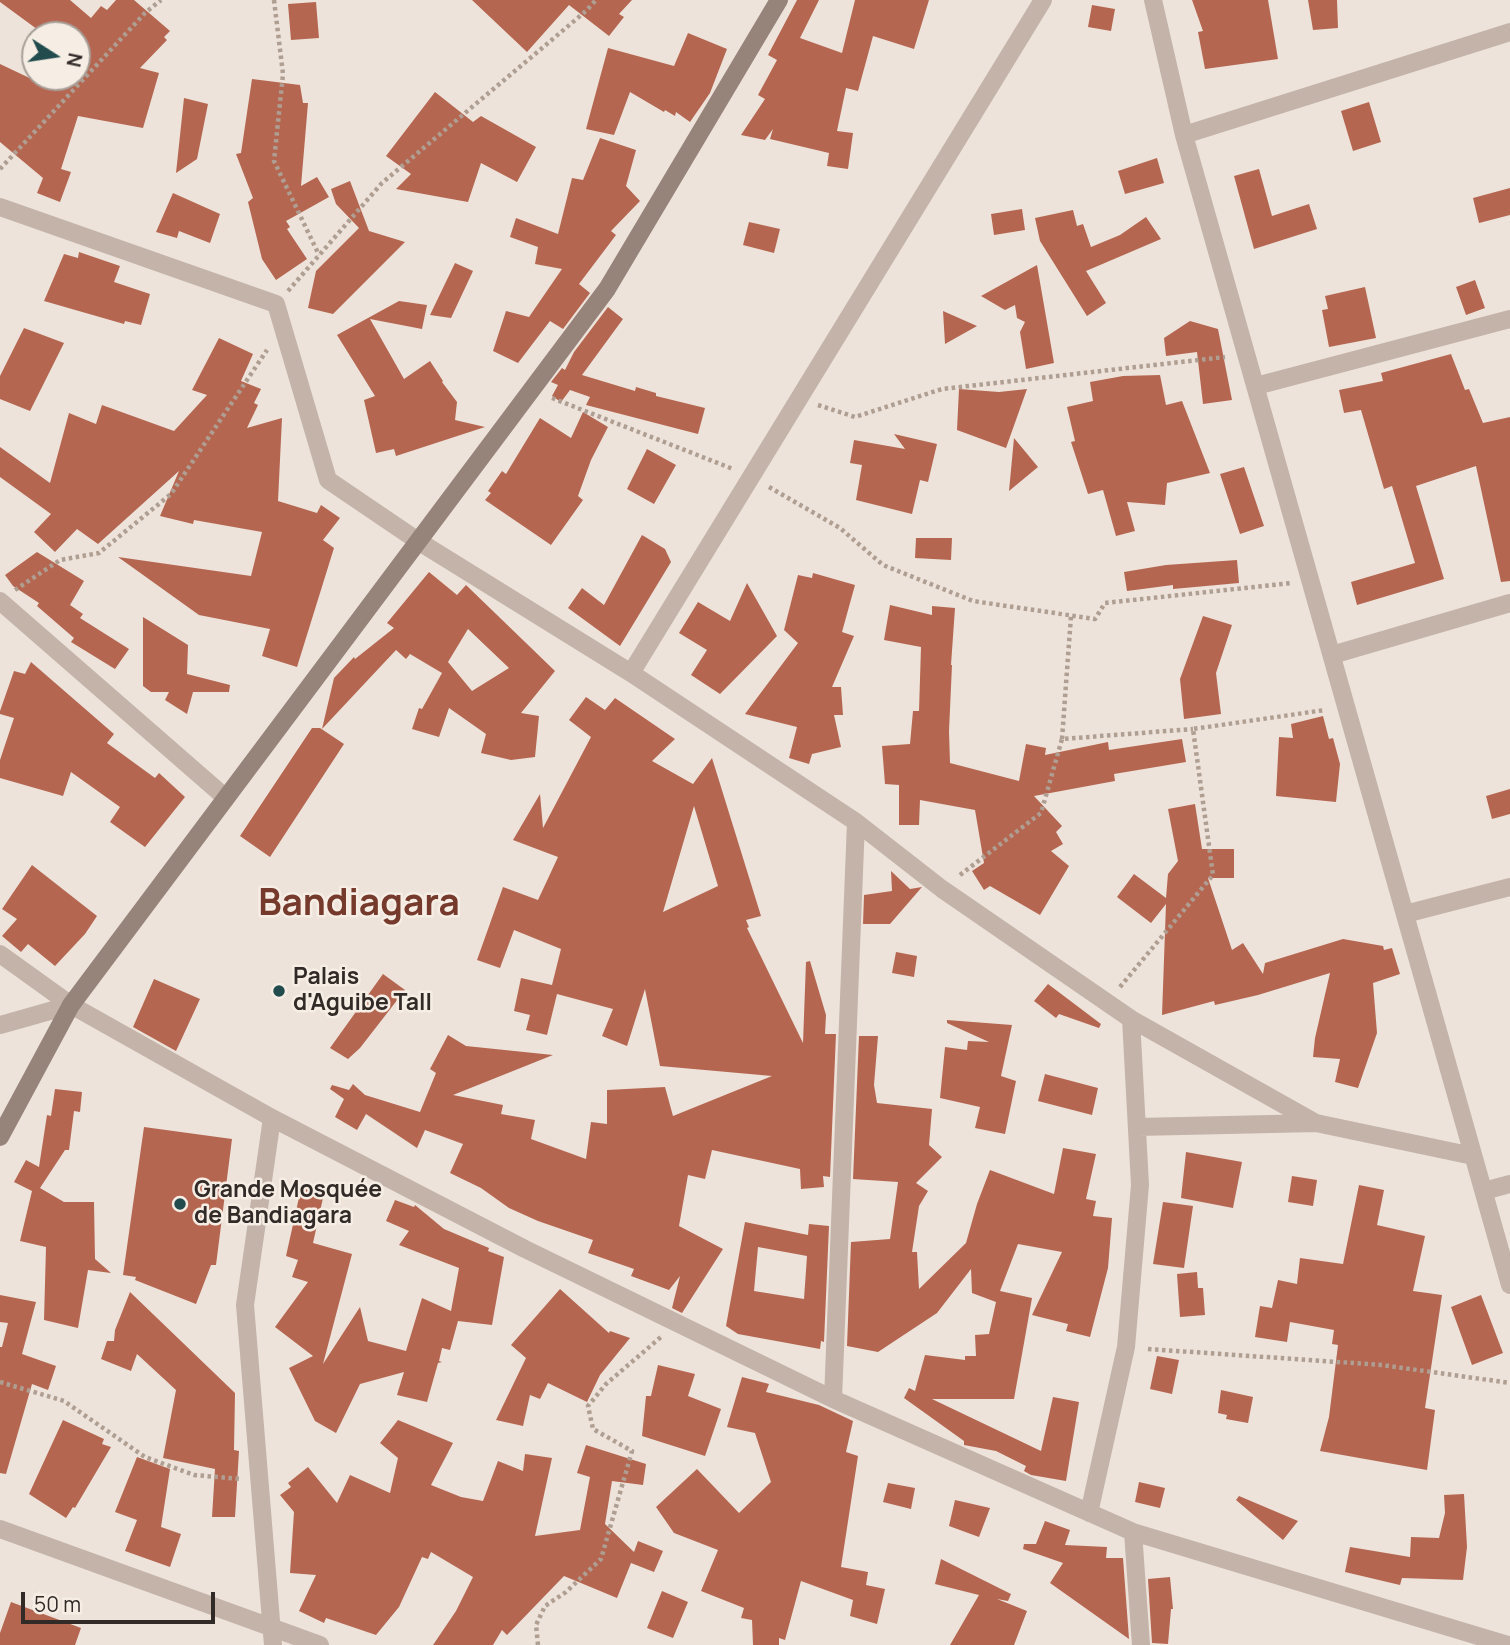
<!DOCTYPE html>
<html>
<head>
<meta charset="utf-8">
<style>
  body { margin:0 }
  #map { position:relative; width:1510px; height:1645px; overflow:hidden; background:#ede3da; font-family:Manrope,sans-serif }
  canvas { display:block }
  .north { position:absolute; left:21px; top:21px; width:70px; height:70px; box-sizing:border-box; background:#f6eee5; border:2px solid #a7a099; border-radius:50%; rotate:102deg; font-size:19px; font-weight:700; line-height:28px; text-align:center; color:#312a27 }
  .north::after { content:''; display:block; margin:auto; width:24px; height:32px; background:#224b4d; clip-path:polygon(50% 0,100% 100%,50% 72%,0 100%) }
  .scale { position:absolute; left:21px; top:1592px; width:194px; height:32px; box-sizing:border-box; border:4px solid #312a27; border-top:0; padding-left:9px; font-size:21px; line-height:24px; white-space:nowrap; color:#312a27; -webkit-text-stroke:5px #f6eee5; paint-order:stroke }
</style>
</head>
<body>
<div id="map">
<canvas width="1510" height="1645"></canvas>
<div class="north">N</div>
<div class="scale">50 m</div>
</div>
<script>
const c = document.querySelector('canvas').getContext('2d');
c.lineJoin = 'round';
function fillPath(path, color) { c.fillStyle = color; c.fill(path, 'evenodd'); }
const poly = rows => new Path2D(rows.map(r => 'M' + r).join(''));
function strokePath(path, color, width, dash) { c.strokeStyle = color; c.lineWidth = width; c.lineCap = dash ? 'butt' : 'round'; c.setLineDash(dash || []); c.stroke(path); }
function label(font, color, halo, rows, align = 'center') {
  c.font = font + ' Manrope,sans-serif'; c.lineWidth = 5; c.setLineDash([]); c.textBaseline = 'middle'; c.strokeStyle = halo; c.fillStyle = color; for (const [text, x, y, turn = 0] of rows) {
    c.save(); c.translate(x, y); c.rotate((+turn || 0) * Math.PI / 180); c.textAlign = isNaN(turn) ? turn : align; if (halo) c.strokeText(text, 0, 0); c.fillText(text, 0, 0); c.restore();
  }
}
const building = poly([
  [0,0,70,0,91,18,101,6,107,10,116,0,134,0,170,31,164,37,167,40,140,68,159,73,143,128,78,116,61,169,71,172,60,202,37,193,43,178,0,142,0,64,38,82,42,77,77,77,77,35,45,35,0,2],
  [472,0,632,0,619,14,624,17,609,36,569,5,527,52],
  [797,0,819,0,800,38,842,53,855,0,929,0,914,49,873,36,858,91,846,88,837,131,853,133,848,169,827,166,829,153,770,139,773,129,765,140,741,135,765,99,758,95,777,60,768,55],
  [1192,0,1268,0,1278,59,1205,69,1198,32,1203,31],
  [1308,0,1337,0,1338,28,1313,30],
  [316,2,319,38,291,40,288,4],
  [1092,5,1115,9,1111,31,1088,27],
  [688,33,727,49,710,93,690,122,676,112,675,116,665,110,664,112,630,92,614,135,586,129,608,48,674,66],
  [252,79,300,85,303,103,308,103,301,186,317,177,329,197,286,221,290,227,287,229,307,259,276,280,262,259,248,202,253,198,236,154,241,153],
  [435,92,473,122,481,116,536,147,517,182,481,163,468,202,396,189,411,174,386,156],
  [184,98,208,104,197,159,176,173],
  [1369,102,1381,142,1353,151,1341,111],
  [600,138,636,150,626,186,640,201,611,231,616,235,579,284,590,293,563,329,550,321,518,363,493,351,506,311,529,317,562,269,535,264,538,247,510,237,516,218,558,234,572,178,583,180],
  [1157,158,1164,183,1125,194,1118,171],
  [1259,169,1272,216,1309,204,1317,229,1254,249,1234,176],
  [350,181,369,231,405,242,333,314,308,308,316,271,359,228,336,204,331,189],
  [1510,188,1510,215,1479,223,1473,198],
  [173,193,220,214,210,243,179,231,177,238,156,232],
  [1022,209,1025,230,994,235,991,214],
  [1073,210,1077,226,1083,224,1091,247,1120,235,1146,217,1161,239,1086,271,1106,303,1087,316,1040,241,1035,218],
  [749,222,780,229,774,253,743,245],
  [79,252,120,266,114,282,150,294,141,325,125,321,124,324,44,301,64,254,78,258],
  [455,263,473,271,451,318,430,315],
  [1037,265,1054,363,1026,369,1020,332,1025,322,1017,318,1015,305,1005,310,981,296],
  [1475,280,1485,308,1466,315,1456,287],
  [1365,287,1376,338,1329,347,1322,310,1328,309,1325,296],
  [399,301,427,305,422,329,370,319,404,379,430,361,443,381,442,382,457,402,455,420,485,427,396,456,394,449,376,453,364,400,375,396,337,335],
  [608,307,623,319,582,375,635,391,636,387,656,393,656,396,705,408,698,434,586,405,590,397,570,390,561,402,552,396,558,385,551,382,562,368,565,370,574,352],
  [943,311,977,326,945,344],
  [1190,321,1218,329,1232,400,1203,404,1197,352,1166,356,1164,338],
  [24,328,64,343,30,411,0,399,0,376],
  [219,338,253,354,241,381,261,389,254,403,258,405,247,428,282,418,278,501,317,513,321,505,340,518,323,540,334,548,297,667,262,656,270,629,199,615,118,557,251,576,262,532,194,520,193,524,160,516,179,471,98,544,77,529,55,552,34,532,51,514,0,477,0,447,50,483,69,413,96,424,102,405,174,431,207,395,192,390],
  [1451,354,1465,390,1469,389,1483,423,1510,417,1510,581,1501,582,1476,466,1416,486,1444,579,1357,605,1351,582,1415,563,1392,486,1384,489,1361,410,1344,413,1339,390,1383,381,1381,373],
  [1160,375,1166,405,1182,401,1210,473,1167,483,1165,505,1127,502,1135,531,1116,536,1103,490,1088,494,1071,442,1075,441,1067,407,1093,401,1090,382,1123,376],
  [959,389,999,392,1027,389,1006,448,957,430],
  [583,412,608,427,591,460,578,496,583,500,551,545,485,500,491,493,488,491,502,471,506,474,540,418,571,438],
  [894,434,937,444,928,482,920,480,912,514,856,500,862,465,850,463,854,440,905,449],
  [1014,438,1038,467,1009,491],
  [647,449,676,465,654,504,627,489],
  [1244,467,1264,526,1240,534,1220,474],
  [642,535,665,549,671,562,620,646,568,608,582,588,604,605],
  [916,538,952,538,951,560,915,558],
  [37,552,84,581,70,605,83,614,80,618,129,649,115,669,71,642,74,638,37,606,39,603,13,586,5,575],
  [1237,560,1239,583,1173,589,1173,585,1127,591,1124,572,1166,565],
  [429,572,457,595,466,585,555,671,521,713,539,716,535,757,511,760,481,753,486,734,449,708,439,737,412,729,419,708,422,709,442,673,410,654,406,659,396,650,322,729,334,678,354,657,355,659,394,628,387,623],
  [468,629,509,668,472,691,448,662],
  [813,573,855,585,842,632,854,636,832,687,841,687,843,715,834,715,841,747,812,754,809,764,789,758,797,727,745,714,798,643,784,630,798,575,812,578],
  [747,583,777,636,720,694,691,675,707,650,679,633,698,602,730,621],
  [890,605,932,615,932,606,955,608,951,665,952,665,949,731,950,763,1019,781,1026,744,1046,748,1045,755,1108,742,1109,750,1182,739,1186,762,1114,774,1115,781,1034,796,1062,826,1056,832,1063,844,1051,851,1069,866,1040,915,990,886,984,890,972,871,984,863,975,810,920,800,919,825,899,825,899,785,885,784,882,746,910,744,913,711,919,711,921,647,884,640],
  [1203,616,1232,625,1216,673,1221,714,1184,719,1180,679],
  [143,617,188,645,187,674,230,685,229,692,193,692,187,714,165,700,169,692,151,692,143,686],
  [31,662,114,734,107,743,155,778,159,773,185,797,145,847,110,822,120,807,71,772,63,796,0,778,0,760,14,718,0,714,0,711,14,671,25,674],
  [586,697,605,710,615,698,675,739,652,761,693,784,712,758,761,916,746,920,749,927,747,928,803,1043,806,962,810,961,826,1015,825,1034,836,1034,830,1177,823,1176,824,1187,801,1189,800,1169,712,1150,705,1179,688,1175,679,1226,723,1249,682,1313,672,1308,680,1276,669,1290,631,1276,634,1269,588,1253,593,1240,538,1221,509,1208,481,1188,450,1173,463,1144,425,1130,417,1148,366,1114,357,1130,335,1117,344,1099,330,1089,332,1085,349,1090,353,1084,365,1095,420,1112,436,1073,430,1069,448,1035,466,1046,553,1055,453,1095,503,1105,501,1114,535,1120,531,1139,586,1159,591,1122,607,1124,607,1090,665,1087,673,1116,772,1076,660,1066,645,989,627,1046,602,1036,613,1009,557,994,547,1035,526,1030,530,1015,514,1011,521,978,552,985,561,949,514,930,500,968,477,960,503,887,538,900,558,857,513,840,540,794,543,828,591,737,569,720],
  [694,806,718,886,663,912],
  [1323,716,1329,739,1333,738,1340,764,1336,802,1276,796,1279,737,1293,738,1291,724],
  [312,728,320,728,344,744,270,857,240,836],
  [1510,789,1510,814,1492,819,1486,796],
  [1195,804,1202,849,1234,849,1234,878,1208,878,1232,950,1243,943,1263,974,1265,963,1343,939,1383,946,1384,950,1392,948,1400,974,1373,983,1377,1033,1358,1088,1335,1082,1340,1059,1313,1057,1315,1038,1330,973,1258,995,1215,1005,1214,1001,1162,1015,1166,904,1151,923,1117,897,1134,874,1166,898,1168,874,1178,861,1168,809],
  [32,865,97,916,85,934,55,966,28,944,21,952,2,936,17,919,2,909],
  [891,871,910,889,922,887,890,924,863,924,864,895,892,891],
  [896,952,917,956,914,977,892,973],
  [383,974,405,990,360,1048,348,1059,330,1048],
  [154,979,200,999,176,1051,133,1027],
  [1048,984,1101,1024,1099,1028,1059,1014,1056,1018,1034,1001],
  [947,1020,1012,1025,1001,1076,1016,1081,1005,1134,975,1128,980,1107,940,1098,945,1047,967,1050,968,1041,989,1042,947,1023],
  [859,1036,878,1036,874,1085,877,1103,932,1109,929,1145,942,1157,916,1183,928,1191,919,1206,912,1252,917,1252,919,1289,966,1243,977,1204,990,1170,1054,1194,1063,1148,1096,1154,1086,1199,1096,1201,1093,1216,1112,1218,1108,1268,1090,1337,1066,1331,1068,1324,1032,1315,1062,1252,1018,1244,1000,1291,1032,1298,1014,1399,932,1399,1041,1451,1053,1397,1079,1402,1066,1481,1031,1475,1024,1471,1026,1466,996,1451,964,1445,964,1441,904,1398,909,1388,915,1391,925,1355,965,1360,965,1356,976,1356,975,1335,989,1334,996,1302,972,1293,971,1269,937,1313,878,1352,847,1346,851,1242,890,1239,898,1182,853,1179],
  [1045,1074,1098,1088,1092,1115,1038,1101],
  [55,1089,82,1092,80,1112,74,1111,69,1150,65,1150,40,1188,64,1202,94,1202,95,1259,111,1273,88,1270,78,1328,44,1320,46,1247,20,1241,32,1191,14,1182,26,1160,39,1167,47,1115,51,1116],
  [144,1127,232,1139,216,1265,211,1265,196,1304,135,1280,136,1277,123,1275],
  [1186,1152,1242,1162,1233,1208,1181,1198],
  [1292,1176,1317,1180,1313,1206,1288,1202],
  [302,1184,325,1189,313,1243,352,1254,323,1364,360,1307,368,1341,406,1351,422,1298,451,1311,459,1268,399,1245,409,1231,386,1221,395,1200,414,1207,415,1205,444,1229,489,1248,488,1251,504,1257,492,1325,458,1321,450,1350,442,1348,439,1361,442,1362,438,1363,427,1402,397,1395,404,1372,360,1384,336,1433,315,1421,289,1368,313,1356,275,1327,308,1282,292,1277,298,1260,286,1256],
  [1359,1185,1384,1190,1377,1225,1425,1236,1413,1291,1442,1295,1425,1408,1435,1410,1427,1470,1320,1451,1329,1417,1338,1345,1332,1344,1334,1330,1290,1322,1287,1342,1255,1337,1260,1306,1272,1308,1278,1280,1297,1284,1300,1258,1343,1264],
  [1163,1202,1193,1206,1184,1268,1153,1264],
  [745,1222,808,1235,809,1224,829,1226,824,1342,821,1341,820,1349,738,1334,726,1326],
  [758,1247,807,1256,804,1299,754,1291],
  [1197,1272,1198,1288,1203,1288,1205,1315,1180,1317,1177,1274],
  [560,1289,609,1333,610,1331,630,1338,600,1375,587,1402,548,1383,540,1399,530,1395,523,1426,496,1420,526,1358,511,1345],
  [130,1292,235,1393,234,1450,239,1451,235,1517,212,1517,215,1469,163,1458,176,1390,137,1354,131,1371,101,1359,107,1341,114,1341,115,1330],
  [0,1295,36,1302,22,1354,56,1366,48,1390,32,1384,6,1474,0,1473,0,1347,2,1347,8,1323,0,1322],
  [1481,1295,1503,1353,1472,1365,1451,1307],
  [1157,1356,1179,1360,1172,1394,1150,1389],
  [658,1365,695,1374,688,1396,721,1409,705,1456,642,1436,646,1396,651,1396],
  [742,1377,769,1384,766,1392,819,1405,853,1421,846,1452,858,1456,841,1567,868,1572,866,1585,885,1589,877,1624,850,1616,853,1600,801,1581,785,1640,779,1638,779,1645,753,1645,752,1620,741,1618,744,1608,701,1591,718,1550,674,1533,656,1507,697,1469,739,1513,771,1482,755,1433,727,1427],
  [1221,1390,1253,1397,1248,1423,1226,1419,1227,1415,1218,1413],
  [63,1420,104,1439,102,1444,111,1447,75,1508,73,1507,66,1518,29,1494],
  [398,1420,453,1443,431,1485,461,1497,483,1501,498,1461,523,1471,525,1454,552,1458,535,1536,580,1530,590,1477,577,1473,586,1445,646,1464,643,1485,612,1481,605,1524,634,1552,638,1541,663,1551,654,1572,631,1563,617,1598,564,1576,507,1635,502,1630,493,1645,433,1645,456,1611,473,1577,431,1552,428,1559,422,1557,399,1607,376,1635,326,1618,324,1623,299,1611,316,1575,290,1573,294,1512,280,1495,291,1487,288,1483,308,1467,337,1503,350,1475,390,1493,398,1458,380,1443],
  [137,1457,170,1469,161,1527,181,1534,170,1567,125,1551,137,1520,115,1512],
  [1139,1482,1165,1488,1160,1508,1135,1502],
  [888,1483,915,1488,911,1509,883,1502],
  [1464,1494,1467,1547,1463,1580,1402,1578,1400,1585,1345,1572,1350,1547,1410,1557,1411,1537,1439,1538,1445,1513,1444,1495],
  [1239,1496,1298,1521,1283,1540,1236,1500],
  [955,1500,990,1508,979,1537,949,1526],
  [1045,1521,1070,1530,1065,1545,1107,1547,1106,1558,1123,1558,1129,1639,1050,1583,1063,1563,1023,1549,1024,1544,1036,1544],
  [941,1559,1011,1594,1008,1601,997,1599,1027,1611,1014,1645,950,1645,979,1595,935,1584],
  [1170,1577,1173,1609,1171,1609,1168,1644,1152,1643,1148,1579],
  [662,1591,688,1602,673,1638,647,1628],
  [11,1602,81,1628,75,1645,0,1645,0,1633]
]);
const path = poly([
  [274,0,283,74,274,161,319,255],
  [0,169,145,13,161,0],
  [288,291,382,183,586,11,596,0],
  [552,398,733,469],
  [818,405,855,417,942,389,1225,357],
  [769,487,840,528,883,565,973,601,1095,619,1105,603,1291,583],
  [15,590,60,560,99,553,171,494,267,350],
  [1062,739,1071,616],
  [960,875,1041,813,1062,739,1193,729],
  [1120,987,1213,875,1193,729,1325,710],
  [1148,1349,1382,1365,1510,1383],
  [0,1382,64,1401,145,1457,194,1475,241,1479],
  [538,1645,536,1625,545,1606,566,1592,601,1559,632,1451,593,1429,588,1406,606,1384,661,1337]
]);
const minor = poly([
  [1153,0,1184,135,1510,1285],
  [1184,135,1510,32],
  [0,207,276,304,328,480,418,541,631,673,856,822,942,889,1131,1019,1316,1123,1473,1156],
  [1256,386,1510,319],
  [0,601,226,798],
  [1332,655,1510,603],
  [631,673,1043,0],
  [1405,914,1510,887],
  [0,954,71,1005,272,1118,525,1249,833,1399,1133,1532,1508,1645],
  [0,1025,71,1005],
  [272,1118,245,1305,273,1645],
  [1137,1127,1316,1123],
  [1484,1191,1510,1184],
  [833,1399,856,822],
  [1089,1513,1126,1347,1140,1185,1131,1019],
  [0,1529,320,1645],
  [1133,1532,1141,1645]
]);
const secondary = poly([
  [0,1137,71,1005,607,289,779,0]
]);
const markers = [
  [279,991,7,"#224b4d"],
  [180,1204,7,"#224b4d"]
];
const poiNames = [
  ["Palais",293,978],
  ["d'Aguibe Tall",293,1004],
  ["Grande Mosquée",194,1191],
  ["de Bandiagara",194,1217]
];
const townNames = [
  ["Bandiagara",359,905]
];
fillPath(building, '#b56650');
strokePath(path, '#af9e92', 4.5, [3.5, 3.5]);
strokePath(minor, '#c3b3a8', 18);
strokePath(secondary, '#96837a', 18);
for (const [x, y, r, color] of markers) { const dot = new Path2D(); dot.arc(x, y, r, 0, 2 * Math.PI); c.fillStyle = color; c.fill(dot); strokePath(dot, '#f6eee5', 2.5); }
label('bold 23px', '#312a27', '#f6eee5', poiNames, 'left');
label('bold 37px', '#753a2b', '#f6eee5', townNames);
</script>
</body>
</html>
